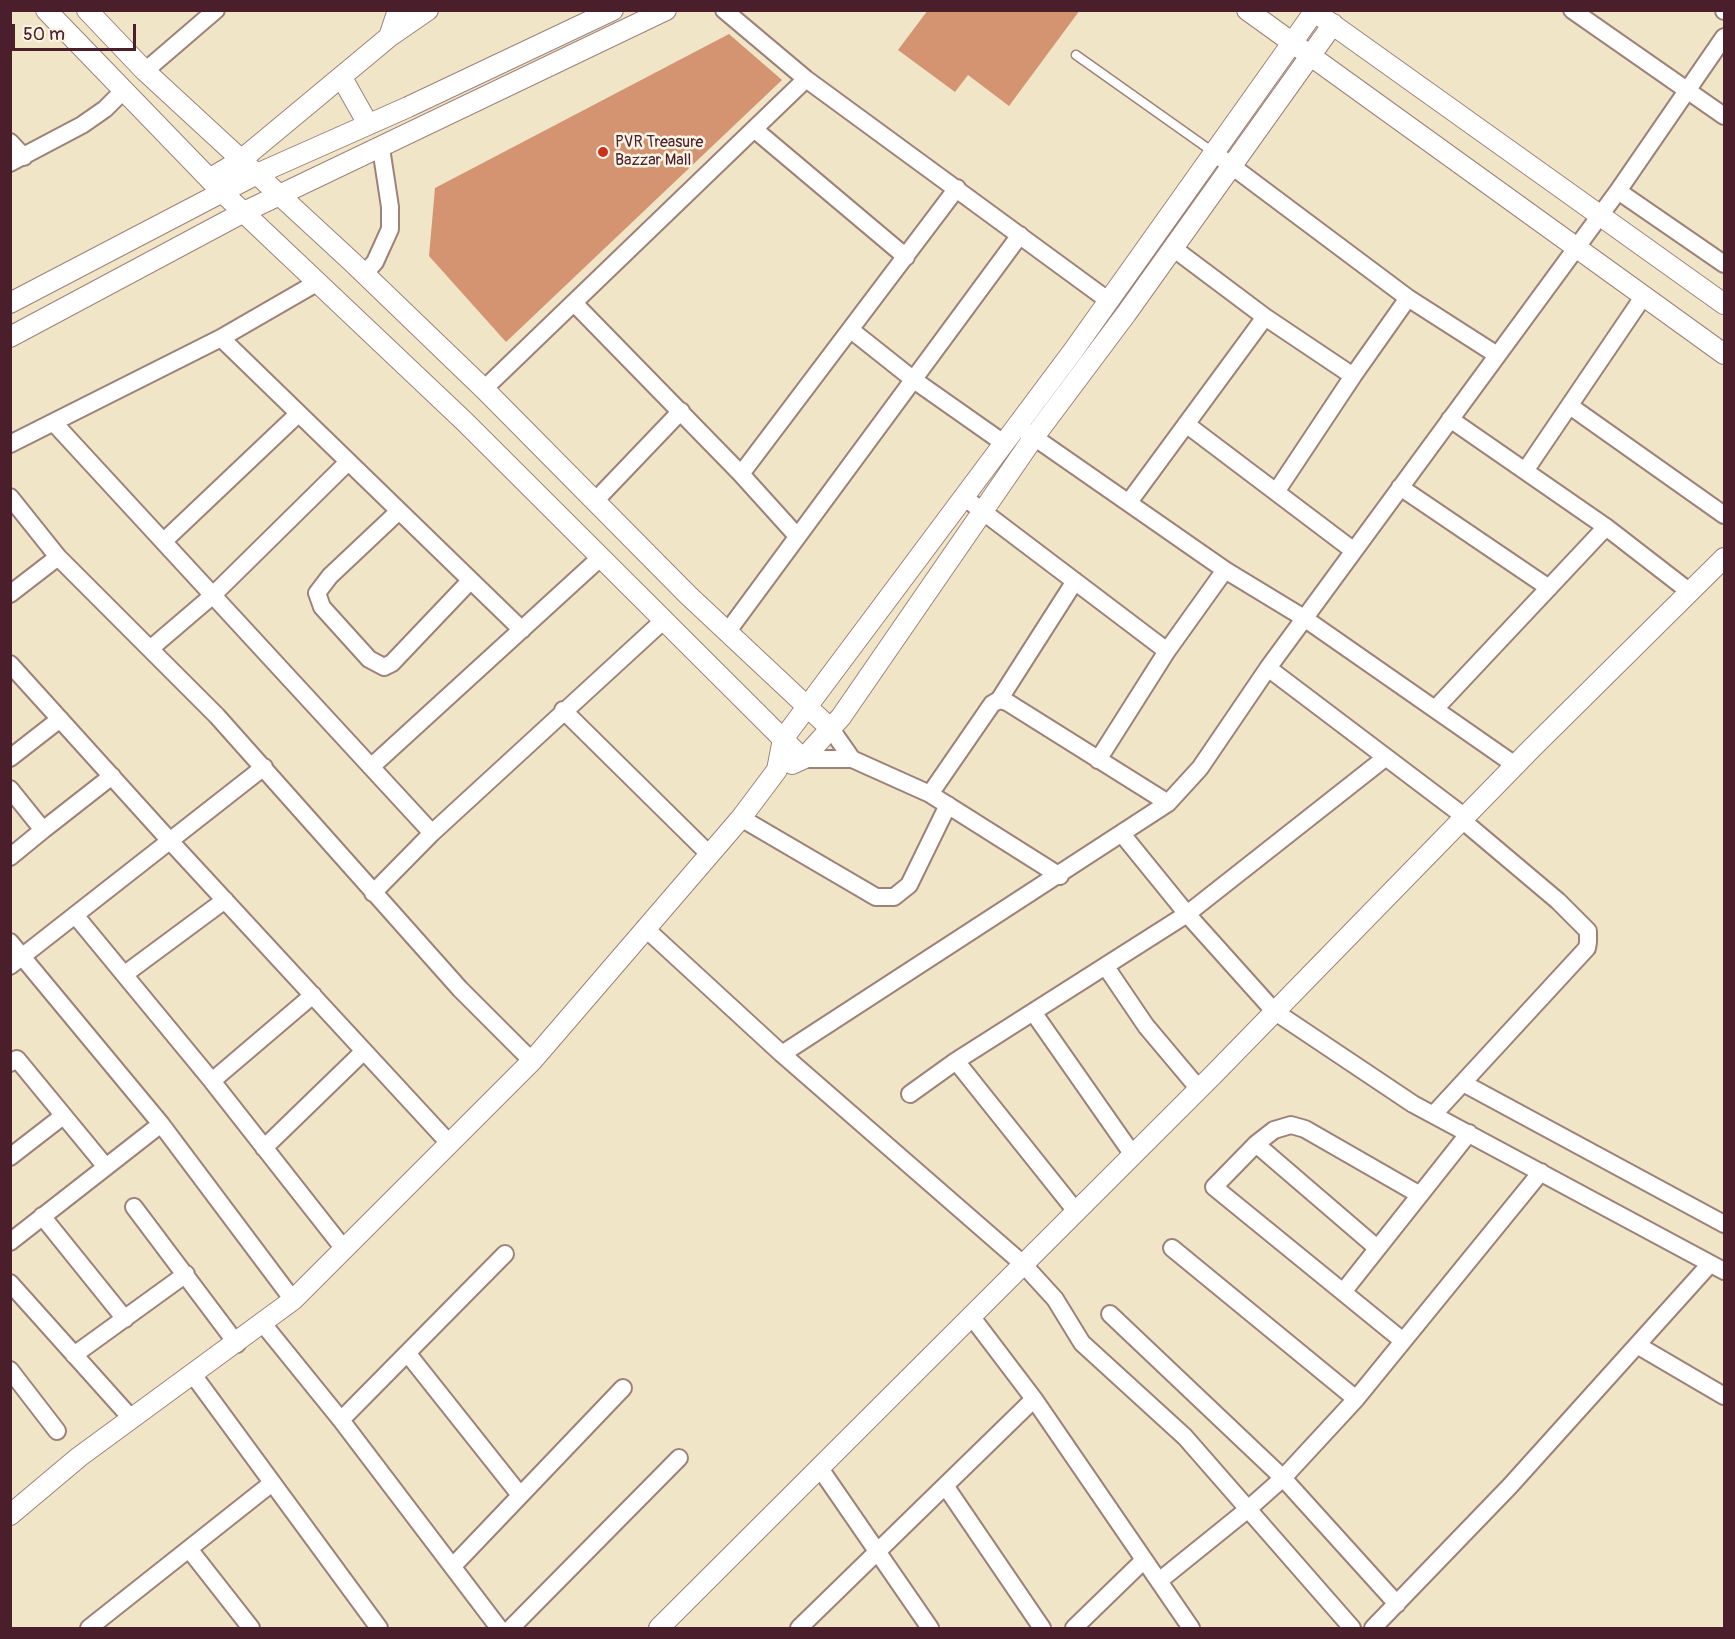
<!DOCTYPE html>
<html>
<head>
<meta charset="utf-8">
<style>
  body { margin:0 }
  #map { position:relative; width:1735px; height:1639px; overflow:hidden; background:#f0e5c7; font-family:Pangolin,sans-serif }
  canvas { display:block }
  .frame { position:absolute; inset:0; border:12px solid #4a1f2b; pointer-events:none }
  .scale { position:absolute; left:12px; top:24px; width:124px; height:27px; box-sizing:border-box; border:3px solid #4a1f2b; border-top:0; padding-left:8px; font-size:18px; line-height:21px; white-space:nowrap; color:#4a1f2b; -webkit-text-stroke:4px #fcf5e5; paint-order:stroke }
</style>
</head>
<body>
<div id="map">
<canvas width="1735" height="1639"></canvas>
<div class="frame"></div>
<div class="scale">50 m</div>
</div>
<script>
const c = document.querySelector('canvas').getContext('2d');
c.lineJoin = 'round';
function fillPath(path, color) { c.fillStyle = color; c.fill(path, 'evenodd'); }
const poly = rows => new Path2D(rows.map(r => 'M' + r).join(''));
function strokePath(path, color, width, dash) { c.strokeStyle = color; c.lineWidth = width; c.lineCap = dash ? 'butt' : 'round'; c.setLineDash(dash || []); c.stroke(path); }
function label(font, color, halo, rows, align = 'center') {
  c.font = font + ' Pangolin,sans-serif'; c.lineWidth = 5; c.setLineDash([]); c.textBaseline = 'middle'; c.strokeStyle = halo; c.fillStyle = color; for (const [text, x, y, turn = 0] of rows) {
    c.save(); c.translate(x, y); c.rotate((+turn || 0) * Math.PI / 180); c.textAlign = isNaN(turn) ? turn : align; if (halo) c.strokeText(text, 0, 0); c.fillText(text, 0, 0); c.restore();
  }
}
const building = poly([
  [928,10,1080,10,1009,106,968,75,955,92,898,50],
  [729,34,782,80,506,342,429,256,435,188]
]);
const service = poly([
  [1076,55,1213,152]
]);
const minor = poly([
  [724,10,806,79,1109,301],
  [1572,10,1724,116],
  [1724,10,1724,11],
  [1724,37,1618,191,1724,264],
  [145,71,216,10],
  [754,129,906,257],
  [10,142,24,157],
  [1213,152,1408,298,1497,355],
  [10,163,82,125,105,109,122,92],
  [364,274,375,262,390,229,390,207,381,148],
  [575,304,741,474,797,536],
  [1265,317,1353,376,1276,492],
  [851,330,914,380,1005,444],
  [221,338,522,630],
  [1353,376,1408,298],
  [484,389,806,79],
  [1570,406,1724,515],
  [1450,419,1606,527,1690,592],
  [54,423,432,833],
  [1186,424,1354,551],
  [1018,426,1225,570,1304,618,1515,765],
  [10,444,221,338,318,282],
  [1525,471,1643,297],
  [741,474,957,188],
  [1400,487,1549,588],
  [10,497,58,557,217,716,460,989,532,1061],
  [965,498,1167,651],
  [595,501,681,411],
  [1129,502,1265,317,1173,248],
  [399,511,330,576,317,593,322,607,369,659,384,667,392,663,470,581],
  [164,541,298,414],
  [10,594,58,557],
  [728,631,1020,235],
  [150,649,212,596,348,462],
  [10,664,171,842,449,1143],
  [1268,668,1465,817],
  [999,700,1075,581],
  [1435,709,1606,527],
  [563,710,709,854],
  [10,758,60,719],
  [803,759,852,759,831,729],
  [852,759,930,794,1060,876],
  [1098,760,1167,651,1225,570],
  [371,767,600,558],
  [10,789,43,830,10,857],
  [930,794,992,704,999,700,1007,702,1168,803],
  [741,818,876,897,894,897,909,885,948,805],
  [43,830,112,776],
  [1122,834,1187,914,1274,1011,1413,1104,1724,1271],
  [373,893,432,833,664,620],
  [75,915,212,1081,344,1249],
  [645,928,782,1054,1023,1264,1055,1299,1082,1343,1185,1437,1352,1628],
  [10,942,161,1124,10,1242],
  [10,966,264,767],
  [1106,967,1146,1026,1199,1089],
  [125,974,225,900],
  [1033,1012,1133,1155],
  [782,1054,1168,803,1200,768,1268,668,1618,191],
  [956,1061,1075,1210],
  [10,1063,17,1059,106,1167],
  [212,1081,313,995],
  [1463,1083,1724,1224],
  [910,1094,956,1061,1187,914,1385,758],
  [1434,1114,1587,948,1588,942,1588,931,1558,901,1462,820],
  [161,1124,293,1300],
  [1256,1144,1377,1248],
  [264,1148,364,1051],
  [10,1157,63,1116],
  [134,1207,237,1344],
  [42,1216,125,1319],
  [1172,1248,1356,1399],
  [10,1283,131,1418],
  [1343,1292,1469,1133],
  [1110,1314,1283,1478,1397,1604],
  [971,1316,1034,1399,1191,1628],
  [264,1325,341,1420,499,1628],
  [1403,1341,1214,1187,1256,1144,1274,1130,1291,1125,1305,1129,1420,1195],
  [1637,1345,1724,1396],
  [408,1354,520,1495],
  [74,1355,186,1274],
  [10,1370,57,1431],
  [194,1376,379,1628],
  [341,1420,505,1254],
  [819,1467,930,1628],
  [946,1487,1042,1628],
  [189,1549,251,1628],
  [453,1566,623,1388],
  [1159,1581,1247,1510,1283,1478,1356,1399,1541,1172],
  [89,1628,272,1483],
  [511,1628,679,1458],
  [799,1628,1034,1399],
  [1074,1628,1144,1560],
  [1373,1628,1510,1486,1710,1264]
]);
const tertiary = poly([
  [46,10,222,192,465,422,803,759],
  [87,10,145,71,351,261,484,389,688,595,831,729],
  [1247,10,1724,354],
  [1322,17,1724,304],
  [389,37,398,10],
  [342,78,368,124],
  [209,179,241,160,389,37,428,10],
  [10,303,257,174,408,107,613,10],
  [10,337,244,212,666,10],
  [792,764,803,759,841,717,1034,437,1126,314,1333,24],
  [10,1515,79,1457,293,1300,532,1061,741,818,777,770,783,739,1073,351,1314,12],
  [659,1628,1214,1074,1531,749,1724,558]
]);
const markers = [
  [603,152,6,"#c8321e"]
];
const poiNames = [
  ["PVR Treasure",615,143],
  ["Bazzar Mall",615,161]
];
fillPath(building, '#d59471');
strokePath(service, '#9d8279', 11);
strokePath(minor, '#9d8279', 20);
strokePath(tertiary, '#9d8279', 22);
strokePath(service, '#fff', 8);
strokePath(minor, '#fff', 16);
strokePath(tertiary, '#fff', 20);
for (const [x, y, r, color] of markers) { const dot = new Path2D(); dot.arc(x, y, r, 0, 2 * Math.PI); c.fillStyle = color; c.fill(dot); strokePath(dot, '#fcf5e5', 2); }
label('16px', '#4a1f2b', '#fcf5e5', poiNames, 'left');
</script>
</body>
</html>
